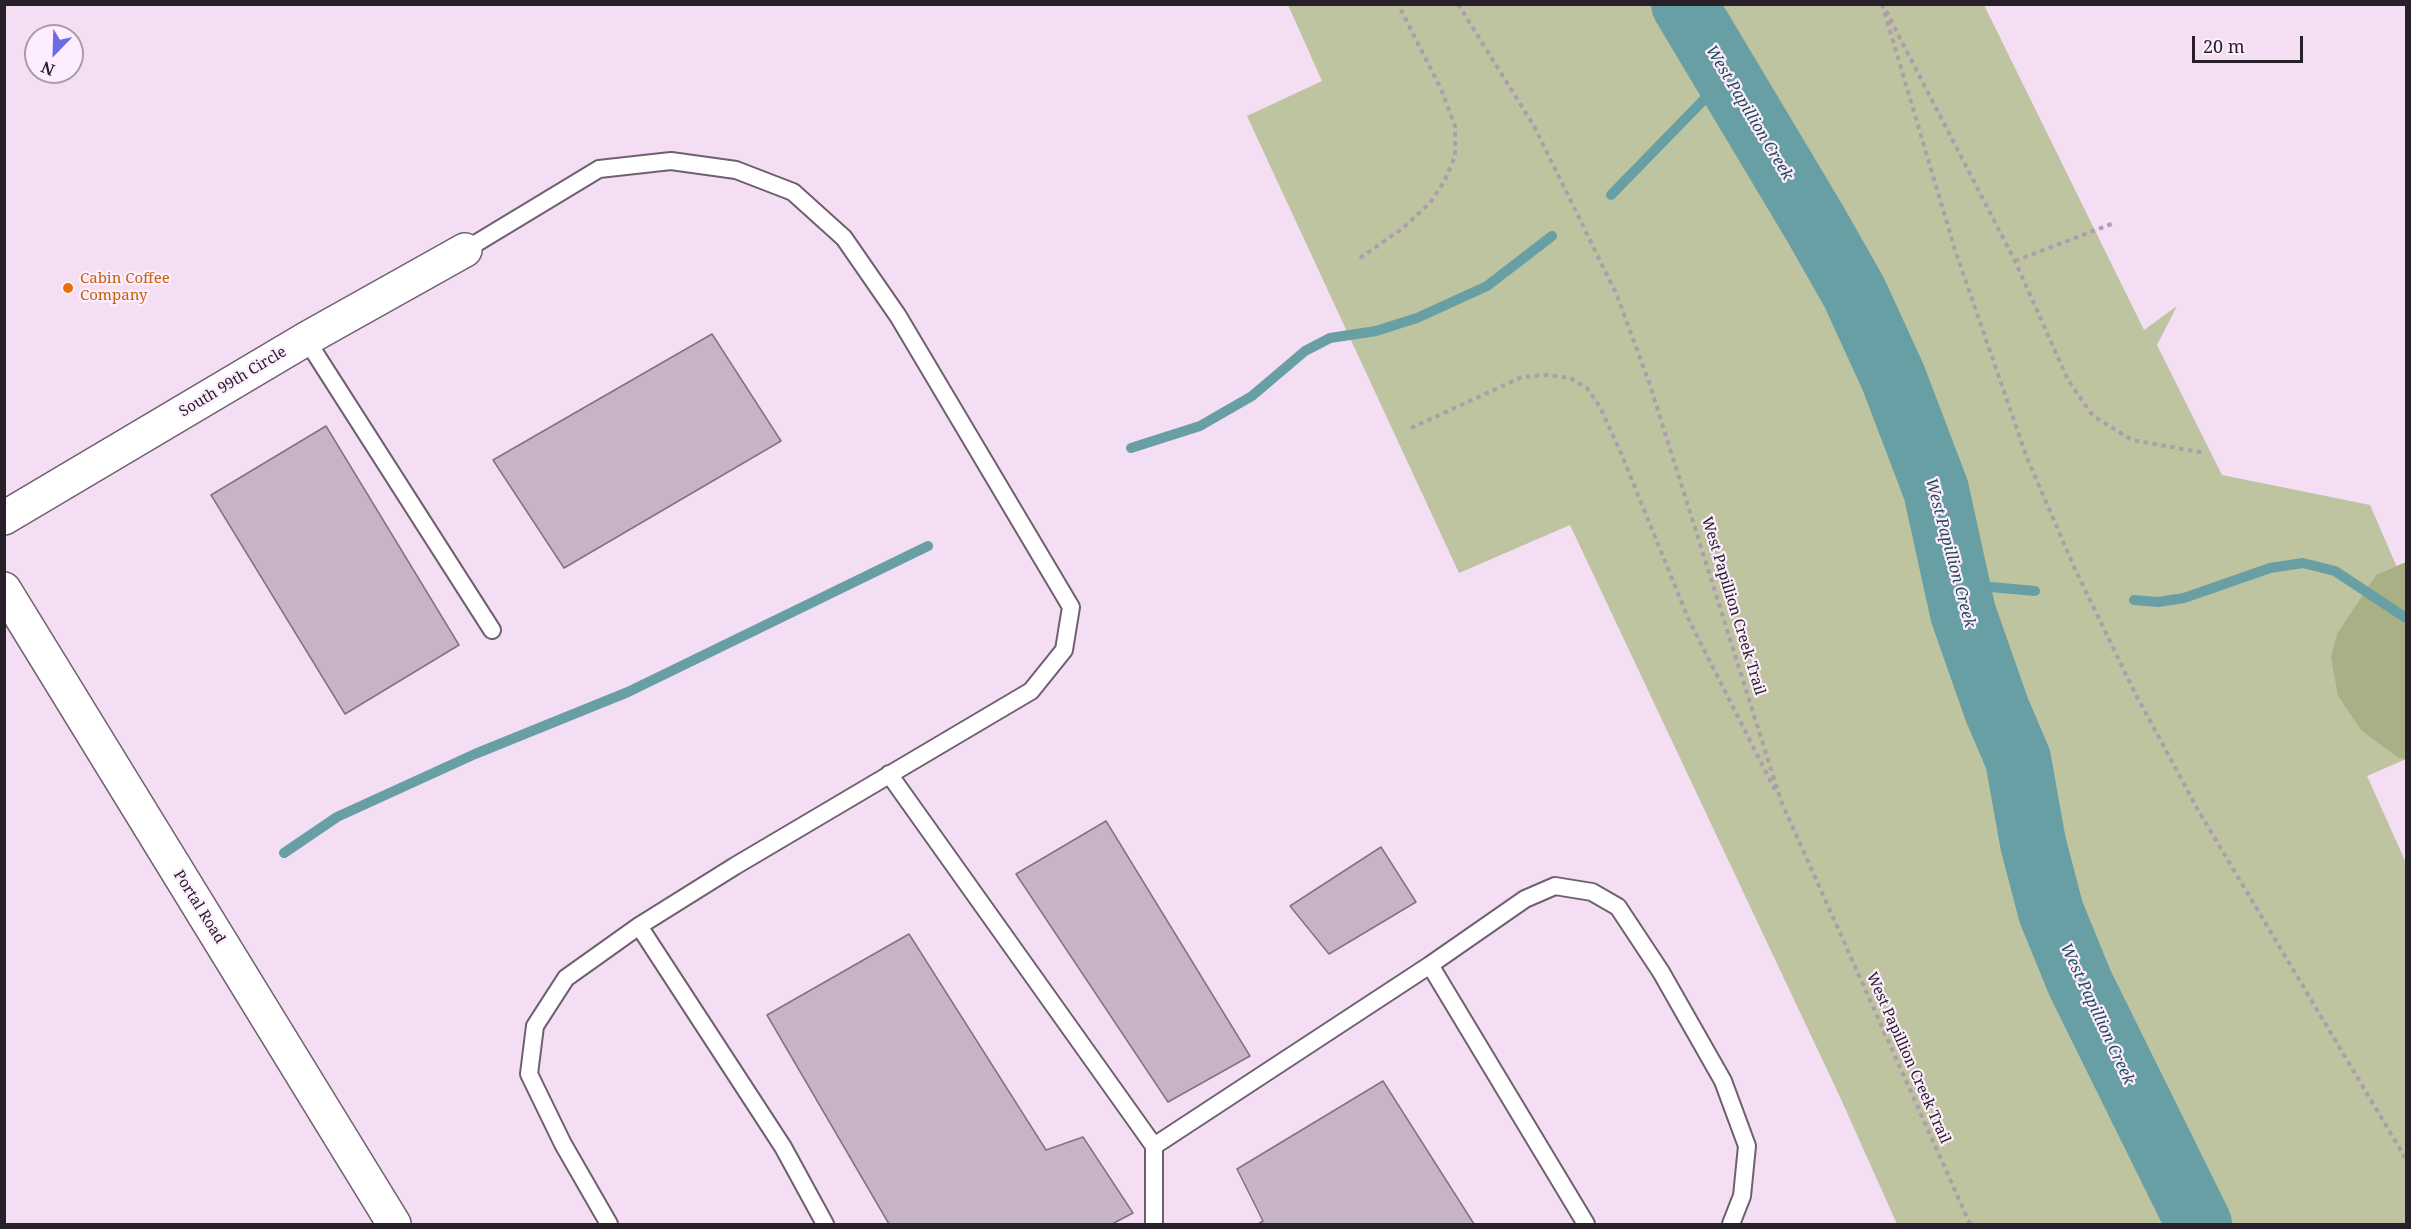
<!DOCTYPE html>
<html>
<head>
<meta charset="utf-8">
<style>
  body { margin:0 }
  #map { position:relative; width:2411px; height:1229px; overflow:hidden; background:#f3def3; font-family:"Noto Serif",serif }
  canvas { display:block }
  .frame { position:absolute; inset:0; border:6px solid #282028; pointer-events:none }
  .north { position:absolute; left:24px; top:24px; width:60px; height:60px; box-sizing:border-box; background:#feedfe; border:2px solid #a89ba8; border-radius:50%; rotate:203deg; font-size:16px; font-weight:700; line-height:24px; text-align:center; color:#282028 }
  .north::after { content:''; display:block; margin:auto; width:21px; height:27px; background:#6a6ce6; clip-path:polygon(50% 0,100% 100%,50% 72%,0 100%) }
  .scale { position:absolute; left:2192px; top:36px; width:111px; height:27px; box-sizing:border-box; border:3px solid #282028; border-top:0; padding-left:8px; font-size:18px; line-height:21px; white-space:nowrap; color:#282028; -webkit-text-stroke:4px #feedfe; paint-order:stroke }
</style>
</head>
<body>
<div id="map">
<canvas width="2411" height="1229"></canvas>
<div class="frame"></div>
<div class="north">N</div>
<div class="scale">20 m</div>
</div>
<script>
const c = document.querySelector('canvas').getContext('2d');
c.lineJoin = 'round';
function fillPath(path, color) { c.fillStyle = color; c.fill(path, 'evenodd'); }
const poly = rows => new Path2D(rows.map(r => 'M' + r).join(''));
function strokePath(path, color, width, dash) { c.strokeStyle = color; c.lineWidth = width; c.lineCap = dash ? 'butt' : 'round'; c.setLineDash(dash || []); c.stroke(path); }
function label(font, color, halo, rows, align = 'center') {
  c.font = font + ' "Noto Serif",serif'; c.lineWidth = 4.5; c.setLineDash([]); c.textBaseline = 'middle'; c.strokeStyle = halo; c.fillStyle = color; for (const [text, x, y, turn = 0] of rows) {
    c.save(); c.translate(x, y); c.rotate((+turn || 0) * Math.PI / 180); c.textAlign = isNaN(turn) ? turn : align; if (halo) c.strokeText(text, 0, 0); c.fillText(text, 0, 0); c.restore();
  }
}
const green = poly([
  [1288,5,1984,5,2144,330,2177,306,2157,345,2222,475,2370,505,2406,588,2406,759,2367,776,2406,863,2406,1224,1897,1224,1840,1097,1570,525,1459,573,1247,116,1322,81]
]);
const forest = poly([
  [2406,562,2406,759,2399,758,2362,731,2338,696,2331,657,2337,634,2376,575]
]);
const stream = poly([
  [1611,195,1726,77],
  [1131,448,1200,426,1252,396,1305,351,1330,338,1376,331,1417,318,1487,286,1552,236],
  [1957,584,2035,591],
  [2134,600,2158,602,2184,598,2270,568,2303,563,2335,571,2406,618],
  [284,853,337,817,475,754,628,692,928,546]
]);
const river = poly([
  [1684,4,1816,225,1854,292,1893,377,1936,490,1963,613,1997,710,2018,759,2033,843,2051,912,2080,983,2199,1224]
]);
const building = poly([
  [712,334,781,441,564,568,493,460,712,334],
  [326,426,459,645,345,714,211,495,326,426],
  [1106,821,1250,1056,1168,1102,1016,874,1106,821],
  [1381,847,1416,902,1329,954,1290,906,1381,847],
  [909,934,1046,1150,1083,1137,1133,1213,1112,1224,889,1224,767,1015,909,934],
  [1383,1081,1474,1224,1258,1224,1263,1221,1237,1169,1383,1081]
]);
const path = poly([
  [1458,4,1534,126,1616,293,1649,382,1781,801,1970,1224],
  [1882,4,1955,250,2027,458,2075,569,2135,693,2198,810,2406,1159],
  [1886,11,2015,261,2068,380,2093,416,2132,440,2205,453],
  [1360,258,1403,228,1430,203,1445,180,1455,156,1455,126,1441,89,1398,4],
  [2015,261,2114,223],
  [1411,428,1522,377,1548,375,1570,378,1587,388,1600,407,1621,453,1688,618,1775,790]
]);
const lane = poly([
  [465,250,599,169,671,161,736,170,793,192,844,238,898,316,1071,607,1064,650,1031,691,735,866,639,926,566,978,535,1026,529,1074,563,1144,609,1224],
  [306,339,492,630],
  [889,774,1154,1146,1430,965,1586,1224],
  [639,926,783,1147,825,1224],
  [1430,965,1525,899,1555,886,1592,892,1618,907,1661,972,1723,1081,1747,1146,1742,1196,1731,1224],
  [1154,1224,1154,1146]
]);
const street = poly([
  [4,518,306,339,465,250]
]);
const secondary = poly([
  [4,589,394,1224]
]);
const markers = [
  [68,288,6,"#e8710a"]
];
const foodNames = [
  ["Cabin Coffee",80,279],
  ["Company",80,296]
];
const streetNames = [
  ["South 99th Circle",233,382,-31],
  ["West Papillion Creek Trail",1733,606,73],
  ["Portal Road",199,907,58],
  ["West Papillion Creek Trail",1908,1058,66]
];
const waterNames = [
  ["West Papillion Creek",1749,113,59],
  ["West Papillion Creek",1950,553,75],
  ["West Papillion Creek",2097,1014,65]
];
fillPath(green, '#bec3a0');
fillPath(forest, '#aab085');
strokePath(stream, '#679fa4', 10);
strokePath(river, '#679fa4', 66);
fillPath(building, '#c7b3c7');
strokePath(building, '#827083', 1.5);
strokePath(lane, '#705f71', 20);
strokePath(street, '#705f71', 36);
strokePath(secondary, '#705f71', 36);
strokePath(path, '#ad9dad', 4, [4.5, 4.5]);
strokePath(lane, '#fff', 16);
strokePath(street, '#fff', 33);
strokePath(secondary, '#fff', 33);
for (const [x, y, r, color] of markers) { const dot = new Path2D(); dot.arc(x, y, r, 0, 2 * Math.PI); c.fillStyle = color; c.fill(dot); strokePath(dot, '#feedfe', 2); }
label('15px', '#c56008', '#feedfe', foodNames, 'left');
label('15px', '#282028', '#feedfe', streetNames);
label('italic 16px', '#1c4f53', '#feedfe', waterNames);
</script>
</body>
</html>
